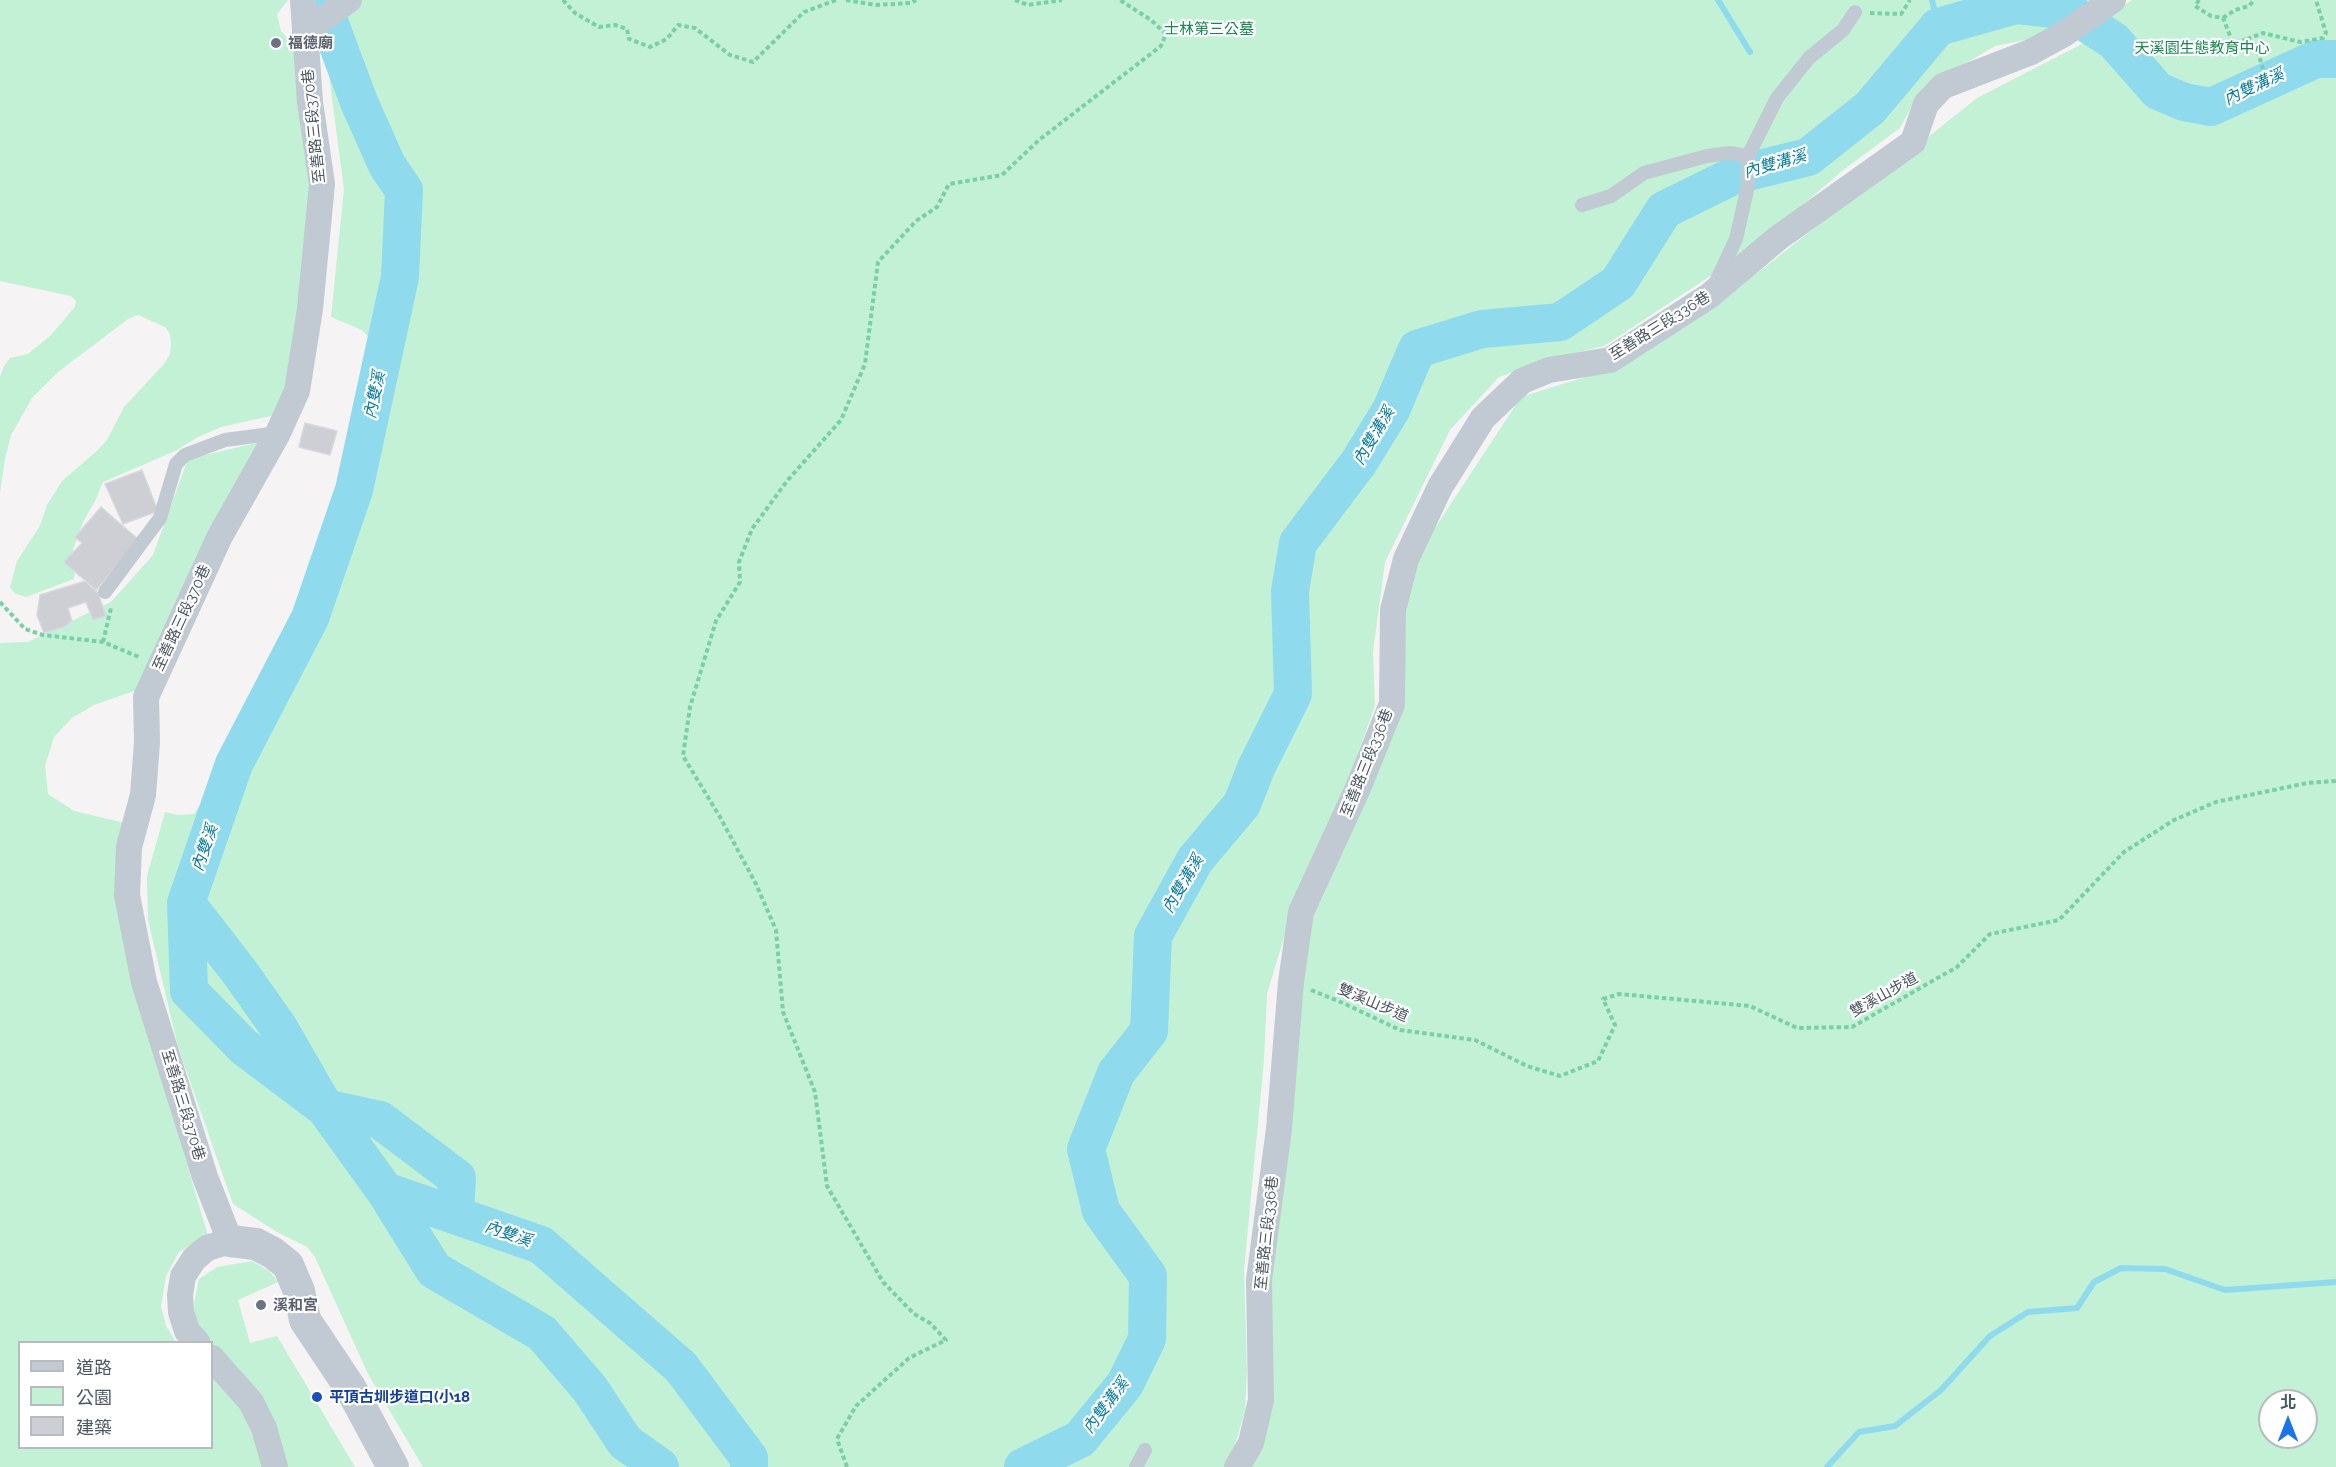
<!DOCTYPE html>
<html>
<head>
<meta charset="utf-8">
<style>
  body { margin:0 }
  #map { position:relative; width:2336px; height:1467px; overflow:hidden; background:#f5f3f3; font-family:Raleway,"Noto Sans TC",sans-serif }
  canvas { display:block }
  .legend { position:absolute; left:18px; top:1341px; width:195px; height:108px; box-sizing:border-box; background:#fff; border:2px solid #b7bbc0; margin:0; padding:8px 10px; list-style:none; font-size:18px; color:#4a5661 }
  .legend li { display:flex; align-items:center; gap:12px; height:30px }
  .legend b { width:30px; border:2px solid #b7bbc0 }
  .north { position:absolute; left:2258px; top:1389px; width:60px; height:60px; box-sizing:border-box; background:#fff; border:2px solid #b7bbc0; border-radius:50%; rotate:0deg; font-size:16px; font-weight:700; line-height:24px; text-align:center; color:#4a5661 }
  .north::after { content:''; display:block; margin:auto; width:21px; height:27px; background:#1a73e8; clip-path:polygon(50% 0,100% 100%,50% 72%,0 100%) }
</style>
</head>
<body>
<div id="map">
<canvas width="2336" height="1467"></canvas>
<ul class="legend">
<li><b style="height:8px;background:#c1cad2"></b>道路</li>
<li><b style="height:16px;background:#c3f1d5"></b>公園</li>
<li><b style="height:16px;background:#cdcfd5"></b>建築</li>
</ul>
<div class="north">北</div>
</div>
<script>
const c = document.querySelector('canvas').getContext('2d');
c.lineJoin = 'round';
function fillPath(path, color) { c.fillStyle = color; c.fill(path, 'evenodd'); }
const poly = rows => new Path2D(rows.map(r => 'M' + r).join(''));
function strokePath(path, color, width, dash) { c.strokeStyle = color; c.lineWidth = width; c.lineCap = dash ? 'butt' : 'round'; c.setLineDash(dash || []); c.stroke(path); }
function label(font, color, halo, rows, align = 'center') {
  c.font = font + ' Raleway,"Noto Sans TC",sans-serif'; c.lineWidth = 4.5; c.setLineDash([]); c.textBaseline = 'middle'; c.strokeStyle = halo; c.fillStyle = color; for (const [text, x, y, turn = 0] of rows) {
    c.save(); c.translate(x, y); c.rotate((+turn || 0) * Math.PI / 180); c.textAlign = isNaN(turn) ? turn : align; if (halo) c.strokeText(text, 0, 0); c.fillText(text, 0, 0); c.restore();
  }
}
const green = poly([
  [0,0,288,0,277,14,281,31,287,37,298,42,311,201,295,360,275,415,221,427,198,437,175,451,103,482,95,501,83,522,73,550,75,572,74,579,26,597,16,594,10,588,17,561,40,526,47,505,62,481,98,450,107,440,124,407,164,364,170,354,171,344,170,334,165,327,138,315,128,319,58,372,32,398,11,435,5,459,0,492,0,377,4,366,10,358,28,354,50,336,75,307,76,301,71,296,0,281],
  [319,0,2097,0,2051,35,1995,46,1956,69,1917,97,1900,128,1842,171,1753,248,1604,346,1561,356,1499,377,1450,430,1385,562,1373,652,1375,706,1345,789,1294,904,1267,994,1264,1060,1244,1270,1247,1371,1245,1411,1235,1445,1224,1467,766,1467,765,1461,756,1456,748,1459,745,1467,423,1467,368,1374,315,1257,307,1247,277,1232,233,1204,178,1047,148,920,147,876,165,812,178,815,194,814,255,723,381,383,382,364,374,343,362,330,331,317,344,189],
  [2132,0,2336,0,2336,1467,1248,1467,1266,1282,1311,913,1363,801,1412,563,1521,397,1611,369,1764,268,1977,98,2109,30,2096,24],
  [2270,1401,2306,1401,2306,1437,2270,1437],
  [265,441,137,690,94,705,72,718,54,737,45,766,48,794,74,811,125,823,133,979,208,1236,179,1252,166,1276,161,1306,166,1326,176,1342,20,1342,20,1448,212,1448,212,1377,241,1407,267,1467,0,1467,0,643,28,642,111,602,153,555,188,459],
  [252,1261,269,1271,278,1282,238,1300,250,1343,277,1336,355,1467,284,1467,212,1348,212,1342,207,1342,191,1318,199,1279,217,1267]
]);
const stream = poly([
  [1718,0,1750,52],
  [1932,0,1938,27],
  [1735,175,1735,165],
  [1827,1467,1859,1432,1895,1426,1941,1390,1990,1336,2028,1312,2077,1308,2094,1282,2121,1268,2165,1269,2225,1290,2336,1282]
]);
const river = poly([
  [321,0,359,102,387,165,404,190,400,277,354,490,310,618,234,764,186,903,189,991,244,1047,325,1108,385,1191,541,1245,681,1367,749,1458,749,1467],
  [186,903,241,974,279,1028,325,1108,380,1120,457,1178,455,1213],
  [385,1191,434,1270,542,1333,590,1389,625,1442,660,1467],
  [1023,1467,1080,1439,1125,1384,1147,1339,1148,1276,1101,1211,1086,1149,1116,1073,1149,1031,1153,936,1195,860,1242,804,1256,768,1293,694,1290,591,1298,543,1359,462,1391,410,1417,349,1482,329,1560,322,1618,283,1664,210,1735,175,1808,157,1870,108,1938,27,2016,5,2068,11,2114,41,2158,91,2184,102,2211,107,2316,59,2336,59]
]);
const building = poly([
  [305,423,337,431,330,455,299,447,305,423],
  [142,470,158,511,123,524,105,484,142,470],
  [101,507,139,540,96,590,64,562,82,543,75,537,101,507],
  [85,581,98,593,106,616,93,620,86,602,68,608,72,621,64,627,44,633,37,615,40,595,85,581]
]);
const path = poly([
  [563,0,575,13,599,27,615,25,627,29,629,39,650,47,667,39,678,25,695,28,730,55,753,62,804,12,836,0],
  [846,0,875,5,911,3,916,0],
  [1015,0,1028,5,1062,0],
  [2199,0,2195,6,2211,16,2223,18,2233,43,2247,39,2249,43,2256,45,2263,69],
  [1870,13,1901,14,1910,0],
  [2223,18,2235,10,2249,6,2254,0],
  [2247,39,2263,33,2300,42,2323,38,2326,33,2316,0],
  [0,602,25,629,43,635,103,642,139,657],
  [103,642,111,608],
  [1311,990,1343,1003,1400,1030,1475,1040,1527,1066,1560,1076,1598,1061,1615,1025,1603,999,1619,994,1750,1006,1797,1028,1852,1027,1957,967,1990,934,2059,920,2124,852,2174,820,2216,802,2307,783,2336,781],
  [847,1467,837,1439,856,1406,909,1358,946,1340,930,1323,914,1314,883,1282,827,1186,815,1092,783,1012,776,930,756,884,720,817,683,756,690,707,716,621,740,582,739,562,752,529,787,481,841,420,865,364,878,262,916,221,937,207,949,184,1002,175,1039,140,1161,46,1166,34,1151,20,1120,0]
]);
const service = poly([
  [1582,205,1611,196,1644,173,1707,156,1729,153,1748,156],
  [1715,284,1736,239,1748,186,1748,156,1777,98,1809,58,1843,30,1855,12],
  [105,592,160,518,176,464,185,455,225,440,278,433],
  [1136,1467,1145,1450]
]);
const minor = poly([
  [305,32,349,0],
  [197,1342,187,1331,181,1312,180,1295,183,1276,194,1259,207,1248,230,1241,205,1177,144,982,127,895,129,847,143,795,147,742,146,697,220,536,278,433,297,391,310,309,322,184,310,102,303,0],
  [212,1358,251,1402,264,1428,275,1467],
  [1237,1467,1251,1443,1261,1400,1259,1280,1279,1129,1291,982,1301,912,1358,788,1392,704,1393,610,1406,559,1440,487,1483,418,1522,381,1549,370,1610,360,1709,296,1778,238,1913,142,1926,104,1943,86,2031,52,2064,34,2113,0]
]);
const tertiary = poly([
  [230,1241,256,1244,273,1253,288,1265,299,1291,305,1320,351,1389,393,1467]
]);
const markers = [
  [276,43,6,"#6b7280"],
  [261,1305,6,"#6b7280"],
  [317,1397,6,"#1a4fb4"]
];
const parkNames = [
  ["士林第三公墓",1209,29],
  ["天溪園生態教育中心",2202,48]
];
const worshipNames = [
  ["福德廟",288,43],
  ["溪和宮",273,1305]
];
const streetNames = [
  ["至善路三段370巷",314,126,-96],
  ["至善路三段336巷",1660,326,-32],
  ["至善路三段370巷",182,618,-65],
  ["至善路三段336巷",1367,763,-68],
  ["雙溪山步道",1884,995,-29],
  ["雙溪山步道",1373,1003,23],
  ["至善路三段370巷",183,1105,73],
  ["至善路三段336巷",1267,1233,-84]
];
const transitNames = [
  ["平頂古圳步道口(小18",329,1397]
];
const waterNames = [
  ["內雙溝溪",2254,87,-25],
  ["內雙溝溪",1775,164,-16],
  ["內雙溪",375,395,-78],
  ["內雙溝溪",1374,436,-59],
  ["內雙溪",205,848,-71],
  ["內雙溝溪",1183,884,-59],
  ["內雙溪",508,1234,19],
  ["內雙溝溪",1106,1406,-53]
];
fillPath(green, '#c3f1d5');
strokePath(stream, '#90daee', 6);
strokePath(river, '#90daee', 38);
fillPath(building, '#cdcfd5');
strokePath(building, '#d7d9de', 1.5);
strokePath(path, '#7ad0a6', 4, [4.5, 3]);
strokePath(service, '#c1cad2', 14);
strokePath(minor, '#c1cad2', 26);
strokePath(tertiary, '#c1cad2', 32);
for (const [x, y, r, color] of markers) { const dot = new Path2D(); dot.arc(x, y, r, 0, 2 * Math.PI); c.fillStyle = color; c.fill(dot); strokePath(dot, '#fff', 2); }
label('15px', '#17864f', '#fff', parkNames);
label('bold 15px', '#5b616d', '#fff', worshipNames, 'left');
label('15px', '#4a5661', '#fff', streetNames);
label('bold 15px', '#164399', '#fff', transitNames, 'left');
label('italic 16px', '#0c7c9b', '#fff', waterNames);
</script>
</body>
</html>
